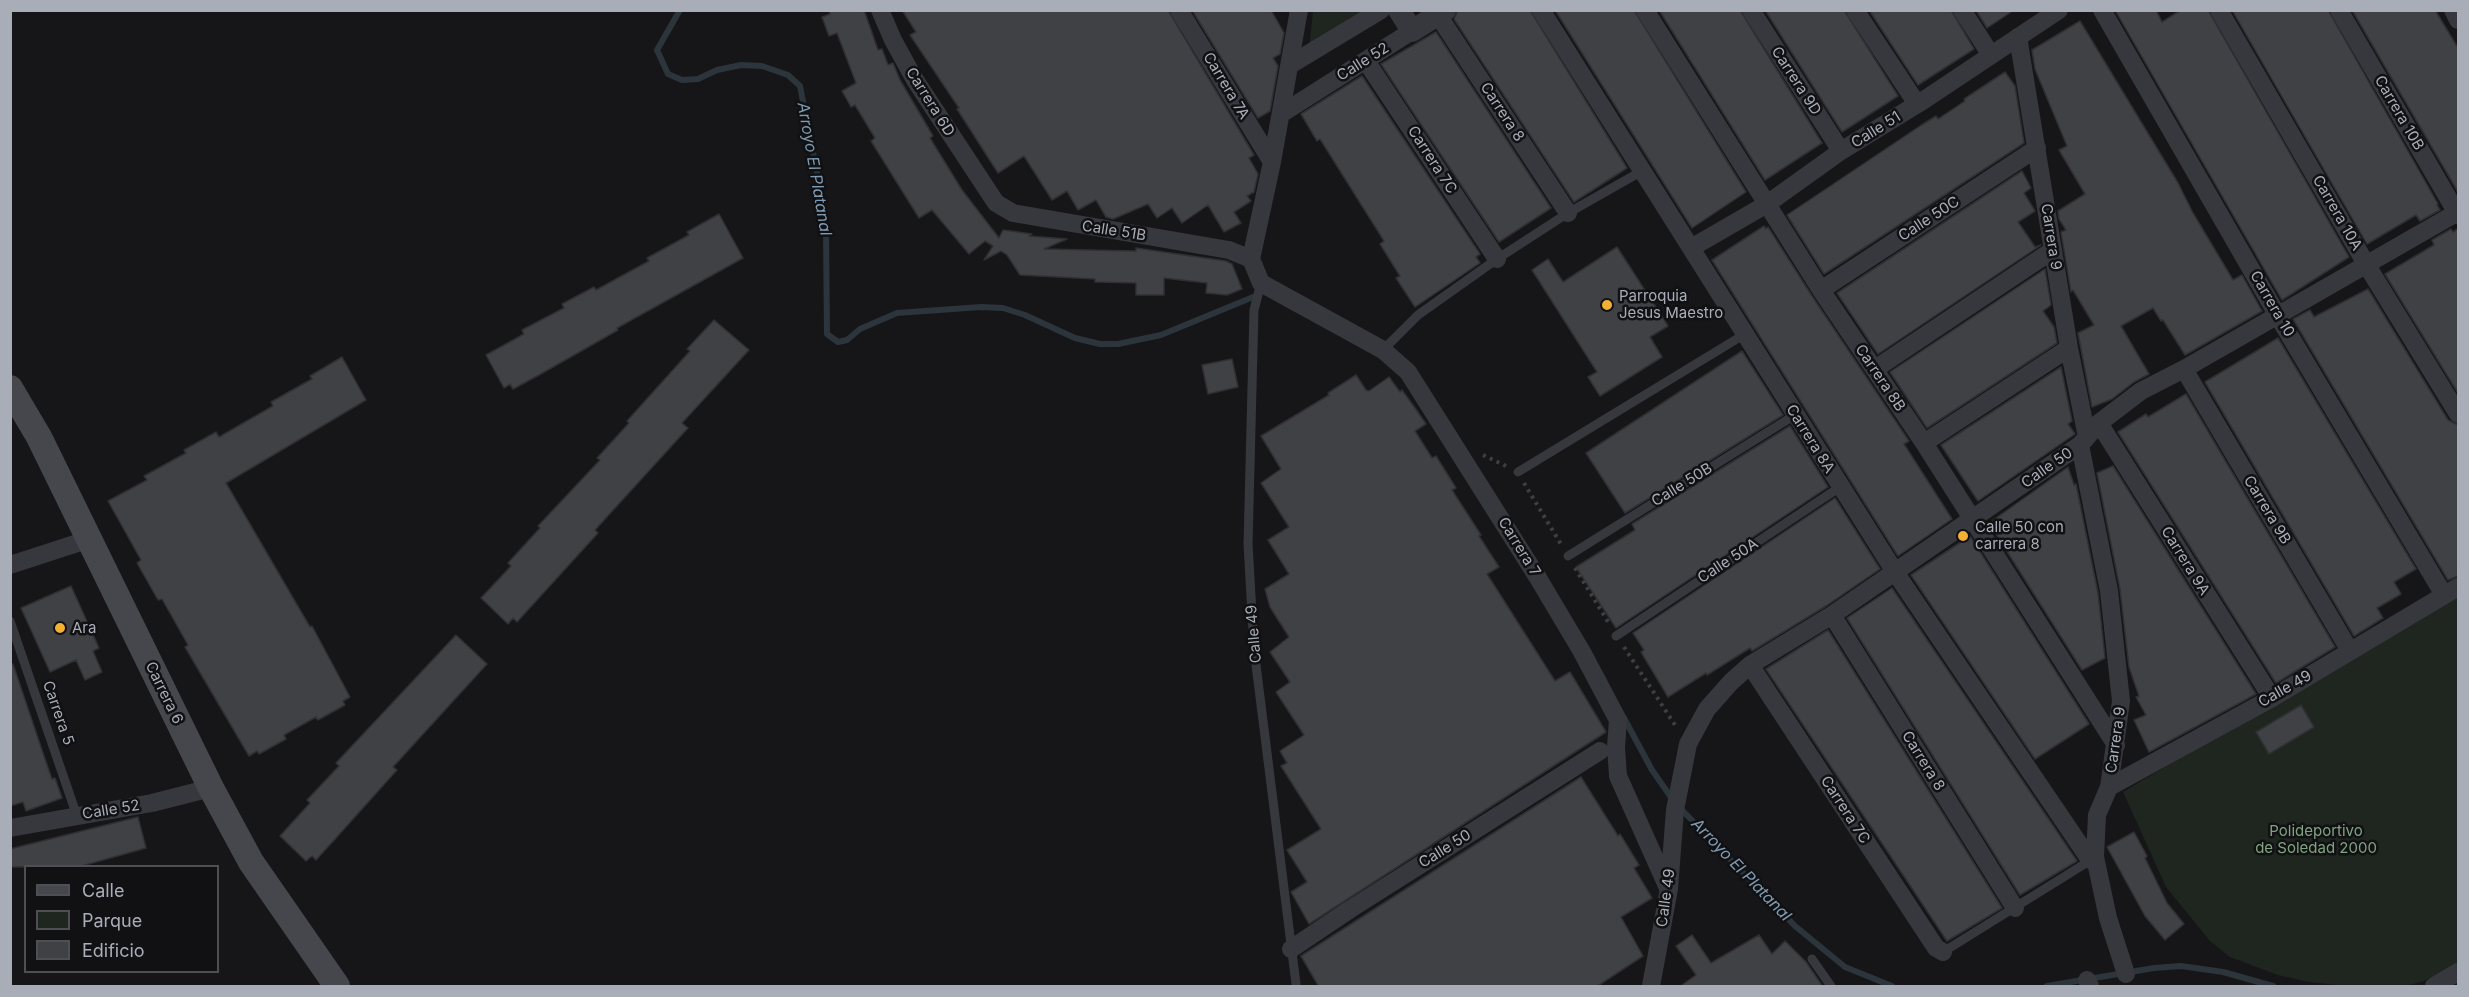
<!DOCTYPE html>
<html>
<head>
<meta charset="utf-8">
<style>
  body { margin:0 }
  #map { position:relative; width:2469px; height:997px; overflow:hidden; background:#161618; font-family:Inter,sans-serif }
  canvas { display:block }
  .frame { position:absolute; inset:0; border:12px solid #a8adb8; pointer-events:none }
  .legend { position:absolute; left:24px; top:865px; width:195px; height:108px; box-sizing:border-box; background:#111113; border:2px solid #4d4f55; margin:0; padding:8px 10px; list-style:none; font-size:18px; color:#a8adb8 }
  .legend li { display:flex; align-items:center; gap:12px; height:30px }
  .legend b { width:30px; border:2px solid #4d4f55 }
</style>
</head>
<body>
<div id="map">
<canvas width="2469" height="997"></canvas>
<div class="frame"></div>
<ul class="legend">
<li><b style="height:8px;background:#45474d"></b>Calle</li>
<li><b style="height:16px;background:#1e261f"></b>Parque</li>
<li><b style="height:16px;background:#404145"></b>Edificio</li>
</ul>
</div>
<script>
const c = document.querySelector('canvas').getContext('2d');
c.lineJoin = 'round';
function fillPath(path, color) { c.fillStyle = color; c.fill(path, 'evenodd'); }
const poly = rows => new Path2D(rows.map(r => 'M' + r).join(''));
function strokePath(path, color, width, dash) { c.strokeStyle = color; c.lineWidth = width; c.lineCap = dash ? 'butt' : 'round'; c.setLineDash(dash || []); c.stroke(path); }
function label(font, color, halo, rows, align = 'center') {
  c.font = font + ' Inter,sans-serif'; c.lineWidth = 5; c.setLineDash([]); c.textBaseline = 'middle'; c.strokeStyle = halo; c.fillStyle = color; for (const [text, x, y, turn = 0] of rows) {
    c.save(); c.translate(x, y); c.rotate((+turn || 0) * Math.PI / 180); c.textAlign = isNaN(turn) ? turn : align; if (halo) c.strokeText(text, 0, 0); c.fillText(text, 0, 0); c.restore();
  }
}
const green = poly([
  [1313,11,1374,11,1309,51],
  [2458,592,2458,963,2424,981,2405,986,2347,986,2309,982,2278,975,2230,957,2210,941,2166,887,2123,792]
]);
const stream = poly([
  [680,10,657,50,668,74,682,80,698,79,717,70,741,65,762,66,788,75,800,86,822,198,826,230,827,334,838,342,847,340,860,329,897,313,981,307,1003,308,1025,315,1075,338,1100,344,1118,344,1161,335,1258,295],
  [1624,718,1652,770,1673,800],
  [1679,807,1795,926,1845,967,1892,986],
  [2047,986,2154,968,2181,966,2223,972,2273,986]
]);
const building = poly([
  [829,10,864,10,878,50,882,49,888,65,893,63,900,80,933,136,930,138,962,190,999,238,1003,230,1032,234,1029,236,1067,239,1044,249,1136,251,1136,248,1226,261,1232,264,1242,289,1227,295,1206,293,1207,283,1164,278,1164,295,1136,295,1136,283,1095,282,1095,279,1020,275,1007,255,1001,251,984,260,993,246,985,241,969,254,932,210,919,218,871,141,875,138,855,105,851,107,842,91,856,83,837,33,829,36,822,17,830,14,829,10],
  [902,10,1168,10,1254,155,1249,158,1258,174,1254,192,1247,196,1251,201,1234,212,1241,223,1224,232,1208,205,1182,223,1172,208,1157,218,1148,204,1113,219,1106,217,1096,200,1078,210,1067,191,1052,200,1024,156,998,173,957,109,959,108,910,35,916,32,902,10],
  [1192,10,1271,10,1284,33,1280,54,1273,58,1278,66,1270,111,1258,118,1192,10],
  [1458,10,1530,10,1627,168,1574,202,1454,19,1458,10],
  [1555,10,1634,10,1746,192,1692,228,1555,10],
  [1659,10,1740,10,1822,143,1765,180,1659,10],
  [1765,10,1844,10,1898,96,1842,132,1765,10],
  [1869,10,1951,10,1974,49,1918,85,1869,10],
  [1976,10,2014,10,1987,28,1976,10],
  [2115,10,2156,10,2162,22,2181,10,2208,10,2349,257,2282,300,2115,10],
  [2232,10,2328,10,2438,204,2437,205,2440,210,2420,221,2416,215,2367,244,2232,10],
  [2352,10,2435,10,2458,48,2458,192,2352,10],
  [2080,21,2178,183,2193,213,2233,280,2242,275,2262,311,2185,355,2163,320,2161,321,2153,308,2121,326,2149,374,2134,382,2112,399,2092,407,2078,333,2094,325,2073,290,2071,292,2061,232,2066,230,2059,219,2058,211,2085,194,2059,150,2067,146,2035,69,2032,50,2080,21],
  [1436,32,1551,208,1499,242,1381,64,1436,32],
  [2005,72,2015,86,2024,143,1824,274,1787,215,1920,126,1936,116,1938,119,1965,101,1964,99,2005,72],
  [1362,76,1480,254,1476,257,1480,263,1415,307,1396,278,1400,276,1380,244,1384,241,1320,139,1317,141,1301,114,1362,76],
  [2022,171,2031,188,2024,193,2035,211,2018,222,2035,247,2041,245,1878,354,1837,293,2022,171],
  [719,214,743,258,617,328,618,330,539,375,513,389,510,384,504,388,486,355,524,334,522,330,564,308,562,304,594,287,596,290,649,261,647,258,689,235,687,232,719,214],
  [1764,226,1766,229,1768,227,1812,296,1909,441,1904,444,1952,519,1898,556,1712,260,1764,226],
  [2451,229,2453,232,2458,229,2458,393,2385,274,2434,245,2432,240,2451,229],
  [1617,247,1668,326,1650,337,1662,357,1600,396,1588,377,1597,372,1532,270,1548,259,1563,282,1617,247],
  [2045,269,2051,305,2043,311,2054,327,2057,343,1927,428,1890,372,2045,269],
  [2368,289,2448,420,2458,425,2458,576,2448,580,2293,319,2310,310,2314,317,2368,289],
  [714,320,749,350,682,423,688,428,595,530,598,533,517,622,513,618,508,624,481,598,511,566,508,563,540,528,538,526,600,460,597,458,629,423,627,421,690,351,687,349,714,320],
  [2278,338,2416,569,2394,582,2401,594,2377,608,2383,618,2354,636,2205,382,2278,338],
  [1742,351,1783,415,1625,513,1586,453,1742,351],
  [342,357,366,400,226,483,310,627,312,626,350,697,343,701,345,705,318,720,316,717,284,735,286,739,259,754,257,751,249,756,185,647,188,645,162,599,158,600,137,563,141,560,108,501,147,480,144,476,186,453,184,450,216,432,219,437,273,406,271,402,312,379,310,376,342,357],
  [1232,359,1238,387,1208,394,1202,365,1232,359],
  [2061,367,2072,421,2068,424,2075,434,1978,501,1941,445,2061,367],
  [1356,375,1366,390,1369,391,1389,377,1400,392,1402,390,1415,408,1426,424,1415,431,1432,458,1436,456,1456,488,1452,490,1481,535,1479,536,1499,567,1487,574,1555,681,1570,672,1606,732,1309,924,1291,892,1307,882,1287,850,1321,829,1281,766,1287,763,1280,751,1304,735,1276,692,1290,682,1270,652,1289,637,1270,607,1265,589,1289,574,1268,540,1289,527,1261,483,1281,469,1261,436,1329,395,1328,393,1356,375],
  [2186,394,2335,647,2276,683,2118,432,2146,414,2148,417,2186,394],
  [1790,426,1828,487,1616,628,1576,567,1635,530,1632,524,1790,426],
  [2113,466,2256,694,2149,752,2134,720,2146,715,2136,697,2139,696,2129,667,2120,589,2097,473,2113,466],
  [2068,467,2074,485,2076,484,2098,593,2105,658,2082,670,1989,523,2068,467],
  [1835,498,1880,569,1826,606,1752,651,1750,648,1707,675,1706,673,1668,697,1641,652,1644,650,1633,633,1835,498],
  [1970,536,2089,724,2035,759,1911,575,1970,536],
  [71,586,99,648,93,651,102,672,85,680,76,660,50,672,21,608,71,586],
  [1892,588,2077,861,2020,895,1847,618,1892,588],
  [1828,630,2002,908,1947,941,1766,669,1828,630],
  [456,635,487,664,393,767,397,770,336,838,316,860,312,856,306,861,280,836,310,803,307,800,339,766,336,763,456,635],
  [13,664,45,759,52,779,55,778,62,798,26,811,23,802,10,806,10,665,13,664],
  [2301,705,2314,727,2269,754,2256,732,2301,705],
  [1581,777,1618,836,1620,834,1639,865,1634,868,1652,898,1621,917,1643,956,1596,987,1319,987,1301,956,1581,777],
  [138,817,146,848,78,867,10,867,10,849,138,817],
  [2134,832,2147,856,2145,858,2167,903,2184,924,2165,940,2145,916,2107,847,2134,832],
  [1692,935,1711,963,1759,935,1772,954,1785,941,1806,962,1823,987,1679,987,1696,975,1676,946,1692,935]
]);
const path = poly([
  [1483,455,1506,466],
  [1524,483,1562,546],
  [1575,568,1610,625],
  [1624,647,1677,728]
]);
const service = poly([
  [1261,283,1254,310,1248,544,1254,649,1296,984],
  [1383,350,1418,315,1497,259,1568,213,1642,171],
  [1518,472,1745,334],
  [1568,556,1795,415],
  [10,621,77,816],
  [1616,636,1840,487],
  [1943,952,2091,860],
  [1812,959,1831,986]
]);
const minor = poly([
  [880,10,893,40,915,80,996,203,1013,213,1229,250,1251,259],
  [1179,10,1272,162],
  [1299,10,1272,162,1251,259,1261,283,1383,350,1408,372,1538,578,1582,652,1618,720,1616,747,1618,776,1668,888],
  [1541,10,1895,572,2090,860],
  [1645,10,1821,290,1924,443,2116,745],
  [1751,10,1841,151],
  [1855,10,1917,104],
  [1962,10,1991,55],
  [2102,10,2278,316,2444,595],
  [2219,10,2366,264,2458,414],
  [2339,10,2458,215],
  [2453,10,2458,20],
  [1438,15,1568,213],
  [2018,37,2069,348,2087,437],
  [1366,61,1497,259],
  [1290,65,1381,10],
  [1281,114,1412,31],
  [1691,248,1767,204,1841,151,1924,100,2059,10],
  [1821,290,2037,148],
  [1875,369,2053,250],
  [2184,369,2350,651],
  [2099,423,2272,698],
  [1924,443,2069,348],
  [2080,445,2109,591,2121,701,2109,787,2097,815,2095,857,2108,918,2126,974],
  [10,565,90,539],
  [1832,615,2015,908],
  [1750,665,1936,948,1943,952],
  [2109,787,2272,698,2458,587],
  [10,828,152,803,211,788],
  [1291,949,1349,910,1600,751],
  [2087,980,2090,986],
  [1651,986,1669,889,1675,810,1688,744,1707,709,1731,682,1750,665,1832,615,2080,445,2099,423,2141,391,2184,369,2458,212],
  [2434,986,2458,972]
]);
const tertiary = poly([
  [1399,10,1412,31,1445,10]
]);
const secondary = poly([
  [10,388,39,437,211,788,251,862,337,986]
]);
const markers = [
  [1607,305,6,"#f2b134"],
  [1963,536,6,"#f2b134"],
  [60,628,6,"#f2b134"]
];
const streetNames = [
  ["Calle 52",1363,62,-32],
  ["Carrera 9D",1796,81,57],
  ["Carrera 7A",1226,86,59],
  ["Carrera 6D",930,102,58],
  ["Carrera 8",1502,112,57],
  ["Carrera 10B",2399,113,60],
  ["Calle 51",1876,130,-32],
  ["Carrera 7C",1432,160,57],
  ["Carrera 10A",2337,213,60],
  ["Calle 50C",1929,219,-33],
  ["Calle 51B",1114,231,9],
  ["Carrera 9",2051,237,81],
  ["Carrera 10",2272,304,60],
  ["Carrera 8B",1880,378,56],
  ["Carrera 8A",1810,439,58],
  ["Calle 50",2047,468,-35],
  ["Calle 50B",1682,485,-32],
  ["Carrera 9B",2267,510,59],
  ["Carrera 7",1519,547,58],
  ["Calle 50A",1728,561,-33],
  ["Carrera 9A",2185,561,58],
  ["Calle 49",1254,634,-95],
  ["Calle 49",2285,689,-30],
  ["Carrera 6",164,693,64],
  ["Carrera 5",58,713,71],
  ["Carrera 9",2116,740,-82],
  ["Carrera 8",1923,761,58],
  ["Calle 52",111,810,-9],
  ["Carrera 7C",1845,810,57],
  ["Calle 50",1445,849,-32],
  ["Calle 49",1666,898,-82]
];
const poiNames = [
  ["Parroquia",1619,296],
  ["Jesus Maestro",1619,313],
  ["Calle 50 con",1975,527],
  ["carrera 8",1975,544],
  ["Ara",72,628]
];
const parkNames = [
  ["Polideportivo",2316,831],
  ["de Soledad 2000",2316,848]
];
const waterNames = [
  ["Arroyo El Platanal",814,169,80],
  ["Arroyo El Platanal",1741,870,46]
];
fillPath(green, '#1e261f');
strokePath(stream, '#2c353c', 6);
fillPath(building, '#404145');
strokePath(building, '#303034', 1.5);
strokePath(path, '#3d3f44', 4, [3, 4.5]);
strokePath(service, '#37383d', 9);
strokePath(minor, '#37383d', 18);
strokePath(tertiary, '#37383d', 22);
strokePath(secondary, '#45474d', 26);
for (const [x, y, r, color] of markers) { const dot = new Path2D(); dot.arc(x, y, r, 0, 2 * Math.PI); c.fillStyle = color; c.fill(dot); strokePath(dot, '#111113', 2); }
label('15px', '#a8adb8', '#111113', streetNames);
label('15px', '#a8adb8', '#111113', poiNames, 'left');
label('15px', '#7fa381', '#111113', parkNames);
label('italic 16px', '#7f9bb3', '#111113', waterNames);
</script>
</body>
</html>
